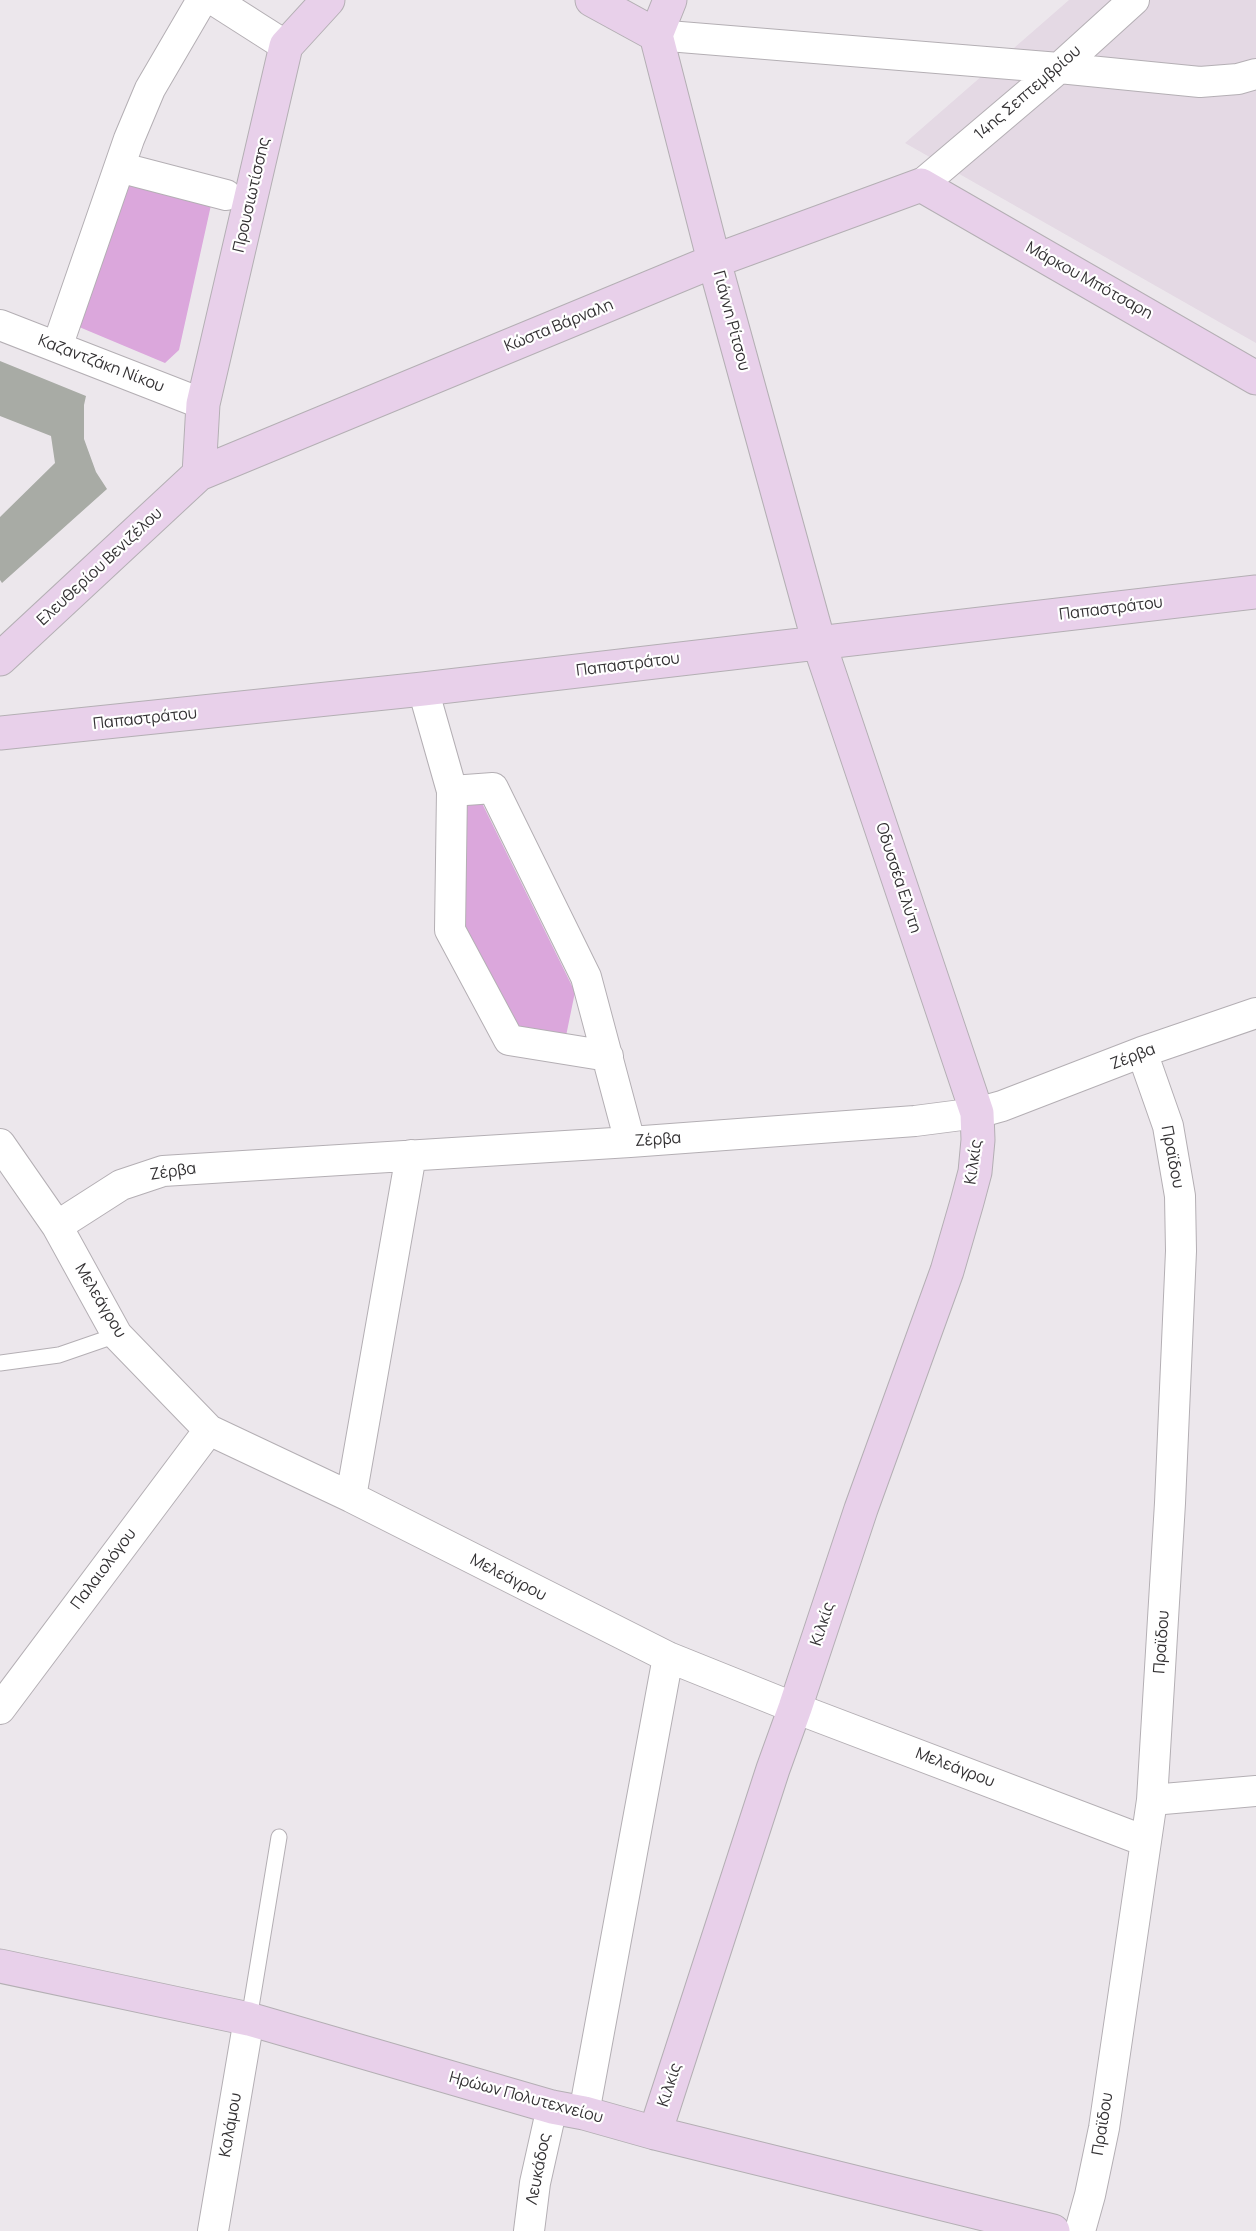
<!DOCTYPE html>
<html>
<head>
<meta charset="utf-8">
<style>
  body { margin:0 }
  canvas { display:block; background:#ece7ec }
</style>
</head>
<body>
<canvas width="1256" height="2231"></canvas>
<script>
const c = document.querySelector('canvas').getContext('2d');
c.lineJoin = 'round';
function fillPath(path, color) { c.fillStyle = color; c.fill(path, 'evenodd'); }
const poly = rows => new Path2D(rows.map(r => 'M' + r).join(''));
function strokePath(path, color, width, dash) { c.strokeStyle = color; c.lineWidth = width; c.lineCap = dash ? 'butt' : 'round'; c.setLineDash(dash || []); c.stroke(path); }
function label(font, color, halo, rows, align = 'center') {
  c.font = font + ' Manrope,sans-serif'; c.lineWidth = 4.5; c.setLineDash([]); c.textBaseline = 'middle'; c.strokeStyle = halo; c.fillStyle = color; for (const [text, x, y, turn = 0] of rows) {
    c.save(); c.translate(x, y); c.rotate((+turn || 0) * Math.PI / 180); c.textAlign = isNaN(turn) ? turn : align; if (halo) c.strokeText(text, 0, 0); c.fillText(text, 0, 0); c.restore();
  }
}
const built = poly([
  [1069,0,1256,0,1256,343,905,143]
]);
const green = poly([
  [119,171,213,196,179,350,165,363,72,324],
  [479,797,575,992,566,1036,516,1026,464,929,467,798]
]);
const building = poly([
  [0,361,86,396,84,405,84,439,96,472,107,489,2,583,0,580,0,517,55,463,51,436,0,416]
]);
const lane = poly([
  [0,1363,59,1355,117,1335],
  [249,2019,279,1837]
]);
const street = poly([
  [214,0,286,46],
  [656,35,1059,68,1200,82,1238,79,1256,74],
  [130,170,226,195],
  [921,185,1059,68,1134,0],
  [0,325,203,404],
  [57,347,129,139,150,89,202,0],
  [423,689,452,791,450,930,509,1040,608,1056],
  [452,791,493,788,586,977,630,1142],
  [0,1144,57,1226,117,1335,209,1430,351,1497,668,1657,795,1708,1145,1841],
  [57,1226,121,1185,163,1171,630,1142,915,1121,977,1113,1002,1106,1142,1052,1256,1013],
  [351,1497,411,1155],
  [0,1709,209,1430],
  [1152,1800,1256,1791],
  [584,2113,668,1657],
  [213,2231,249,2019],
  [529,2231,535,2183,552,2107],
  [1080,2231,1090,2195,1104,2128,1152,1800,1170,1503,1181,1251,1180,1196,1168,1126,1142,1052]
]);
const secondary = poly([
  [592,0,656,35],
  [199,474,203,404,286,46,328,0],
  [0,659,199,474,714,261,921,185,1256,378],
  [0,733,423,689,1256,592],
  [0,1966,249,2019,552,2107,584,2113,655,2133,1053,2231],
  [655,2133,773,1769,795,1708,861,1509,947,1271,967,1202,975,1172,978,1140,977,1113,819,643,714,261,656,35,670,0]
]);
const streetNames = [
  ["14ης Σεπτεμβρίου",1028,93,-41],
  ["Προυσιωτίσσης",252,195,-77],
  ["Μάρκου Μπότσαρη",1089,281,29],
  ["Γιάννη Ρίτσου",731,321,75],
  ["Κώστα Βάρναλη",559,326,-22],
  ["Καζαντζάκη Νίκου",101,364,21],
  ["Ελευθερίου Βενιζέλου",100,567,-43],
  ["Παπαστράτου",1111,609,-7],
  ["Παπαστράτου",628,665,-7],
  ["Παπαστράτου",145,719,-6],
  ["Οδυσσέα Ελύτη",898,878,72],
  ["Ζέρβα",1133,1057,-21],
  ["Ζέρβα",658,1140,-4],
  ["Πραϊδου",1172,1157,79],
  ["Κιλκίς",974,1162,-82],
  ["Ζέρβα",173,1172,-8],
  ["Μελεάγρου",100,1301,59],
  ["Παλαιολόγου",104,1569,-53],
  ["Μελεάγρου",508,1578,27],
  ["Κιλκίς",823,1624,-72],
  ["Πραϊδου",1162,1642,-86],
  ["Μελεάγρου",955,1768,21],
  ["Κιλκίς",670,2085,-72],
  ["Ηρώων Πολυτεχνείου",526,2098,15],
  ["Πραϊδου",1103,2124,-81],
  ["Καλάμου",231,2125,-80],
  ["Λευκάδος",539,2169,-79]
];
fillPath(built, '#e4d9e4');
fillPath(green, '#dba7dc');
fillPath(building, '#a8aba5');
strokePath(lane, '#b4afb4', 17);
strokePath(street, '#b4afb4', 32);
strokePath(secondary, '#b4afb4', 35);
strokePath(lane, '#fff', 15);
strokePath(street, '#fff', 30);
strokePath(secondary, '#e8d0ea', 33);
label('16px', '#333133', '#fff', streetNames);
</script>
</body>
</html>
